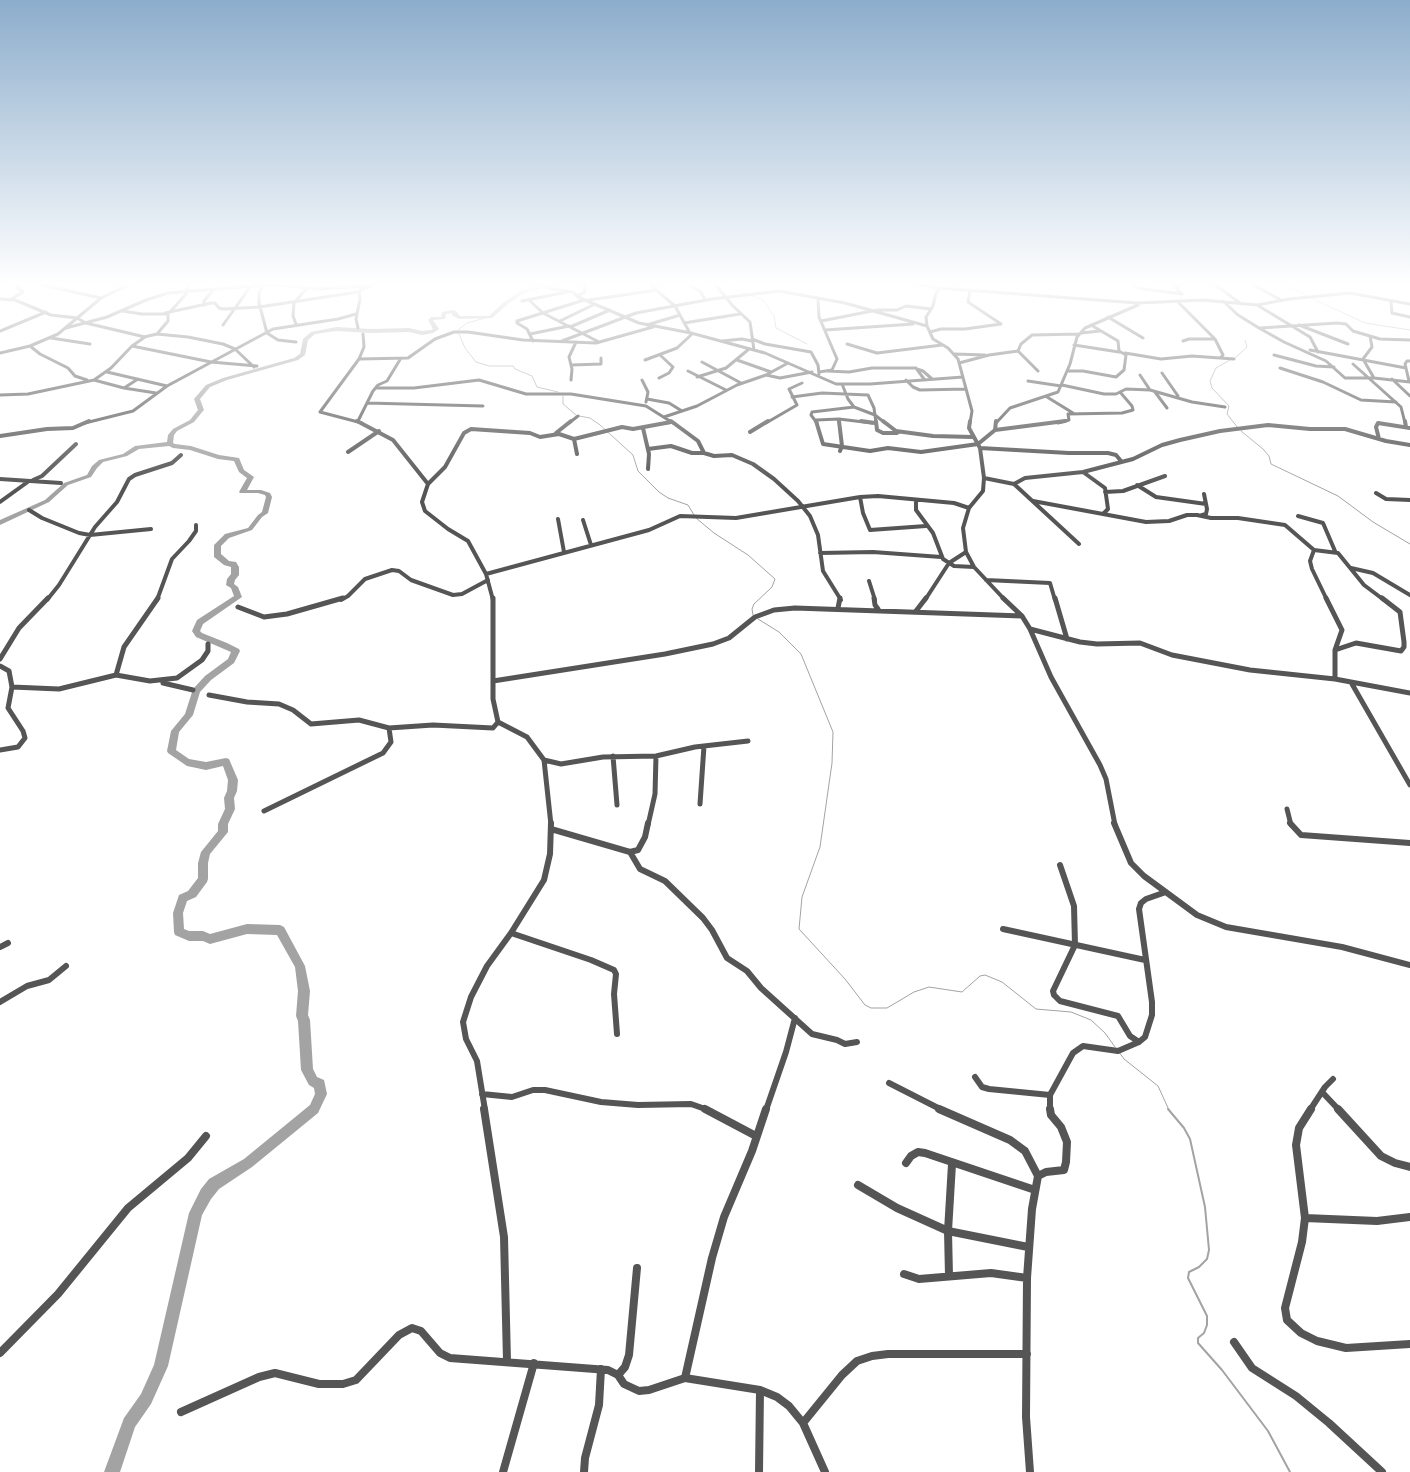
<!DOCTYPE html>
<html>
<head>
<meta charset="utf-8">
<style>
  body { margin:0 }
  canvas { display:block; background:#fff }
</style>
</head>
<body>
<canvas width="1410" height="1472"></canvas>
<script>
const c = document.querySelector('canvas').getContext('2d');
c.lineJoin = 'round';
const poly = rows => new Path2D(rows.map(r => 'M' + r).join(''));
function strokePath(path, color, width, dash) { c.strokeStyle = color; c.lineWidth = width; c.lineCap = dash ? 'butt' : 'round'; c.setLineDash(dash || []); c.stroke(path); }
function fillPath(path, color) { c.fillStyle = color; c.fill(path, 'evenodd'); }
const streamFar1 = poly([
  [730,283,733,288,746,294],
  [1288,283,1293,289,1307,296],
  [749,295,763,300,774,316,776,328,807,344],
  [1311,298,1365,323,1410,330],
  [458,330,467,323,485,318],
  [459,334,465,348,476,362,489,366,513,366,515,369,532,376,537,387,558,392],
  [1234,359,1247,347,1245,340],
  [1230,360,1216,368,1210,381,1212,388,1229,406,1227,414,1238,428],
  [563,396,563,404,576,415],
  [579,416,590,418,600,425,633,455,638,471,659,492,668,498,688,505,694,515],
  [1241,431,1263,449,1269,456,1271,464,1338,496,1373,522,1410,544],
  [696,518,714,533,748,555,775,579,772,587,754,604,752,609,753,615],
  [758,619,779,632,801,654,833,732,832,763,820,847,802,897,799,929,845,979,865,1005,871,1008,887,1008,914,992,929,987,962,992,980,976,985,975,1002,982,1036,1009,1071,1012,1091,1020,1105,1033,1115,1047],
  [1119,1052,1124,1059,1158,1086,1169,1110]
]);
const stream = poly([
  [1168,1109,1184,1128,1190,1139,1205,1207,1209,1250,1207,1259,1199,1267,1189,1272,1188,1278,1207,1316,1207,1325,1204,1333,1198,1338,1198,1343,1222,1370,1268,1431,1290,1472]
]);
const river = poly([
  [540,283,544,283,545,284,539,289,524,293,508,304,492,318,459,319,453,316,451,313,446,314,445,319,433,320,439,329,433,333,422,335,409,332,371,333,336,331,315,334,308,340,305,355,298,360,227,380,210,387,200,399,204,410,203,411,194,422,177,431,174,435,173,443,175,444,191,446,219,455,239,458,244,470,254,477,247,490,261,490,270,493,272,497,268,513,262,517,252,530,229,538,221,546,221,554,229,561,236,562,239,567,239,575,235,580,234,584,238,587,242,597,203,624,200,631,202,633,227,643,239,649,240,651,234,663,211,680,200,692,193,715,179,732,176,750,189,759,206,762,226,758,229,759,238,780,237,791,234,798,235,809,228,824,228,832,210,854,208,863,208,879,207,882,196,897,187,901,183,913,184,929,189,931,203,931,210,934,247,924,280,925,284,927,305,966,310,991,308,1015,310,1020,313,1069,317,1077,324,1080,327,1094,318,1113,252,1167,219,1189,211,1199,202,1215,168,1366,151,1404,135,1427,120,1472,104,1472,124,1418,141,1394,154,1365,189,1213,201,1189,209,1179,244,1159,310,1105,315,1094,314,1088,309,1085,301,1070,298,1021,296,1016,298,991,295,967,277,935,247,934,210,944,203,941,189,941,175,935,174,932,173,913,179,895,188,891,198,878,198,863,201,852,218,831,218,824,225,809,224,798,227,791,228,780,223,766,206,770,187,766,168,753,167,751,171,731,185,714,193,689,205,676,228,659,231,652,196,637,192,631,197,620,234,596,231,588,226,585,227,579,231,574,231,567,224,565,214,557,214,545,225,534,248,528,258,515,262,512,266,497,265,495,258,493,240,493,239,492,247,478,239,472,234,461,218,459,190,450,173,448,169,446,139,449,127,456,103,462,97,468,91,477,68,485,49,502,0,525,0,520,45,500,64,483,87,475,92,466,99,460,123,454,135,446,167,442,168,435,173,429,190,420,198,410,194,399,206,385,223,378,294,358,300,354,303,339,311,332,336,327,371,329,409,328,422,331,431,330,433,329,428,320,431,317,441,317,442,312,453,310,456,311,460,316,489,316,504,302,520,291,535,287,540,283]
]);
const minorFar4 = poly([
  [112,283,127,284],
  [524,283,543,284,548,288,573,292,578,297,639,323,691,333,765,353,836,384,870,384,963,377],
  [687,283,701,292,705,300],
  [714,283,733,306,750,322,754,350],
  [909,283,940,288],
  [1132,283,1138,288,1182,294],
  [1171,283,1182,294],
  [1213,283,1240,303],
  [1250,283,1281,300],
  [42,285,101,298],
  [264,285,259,292,259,303,267,333,278,340,296,342],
  [651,285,669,283],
  [1176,287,1187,283],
  [970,291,968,302,1001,324],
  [577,296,585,292,584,283],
  [0,299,15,300,51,315,77,318,86,323,145,337,132,346,111,368,94,380,28,394,0,395],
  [10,300,23,292,17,287,20,285],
  [529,300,543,313,599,342],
  [589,300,657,290],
  [818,300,819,317,837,359,832,370,819,372],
  [522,301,567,292],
  [1177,301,1215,339],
  [1223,301,1238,315,1259,328,1284,342,1326,361,1345,378,1374,378,1410,382],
  [1391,302,1392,313,1410,317],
  [204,305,204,301,214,289],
  [1257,305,1310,337,1318,352],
  [123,311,142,314,168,314,168,321,157,334],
  [170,312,186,294,188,283],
  [165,313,211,303,215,303,219,308,224,309,259,307,358,292],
  [1108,317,1143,338],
  [560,321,595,304],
  [821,321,877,310,897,310,906,306,931,309],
  [684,323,740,314],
  [296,324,293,316,294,303,307,288],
  [223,325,250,287],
  [647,325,680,315],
  [1299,325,1348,344],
  [570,327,610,310],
  [66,328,107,317,146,300,168,293,275,284,318,289,368,286],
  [358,328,356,319,360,299,359,291,377,283],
  [1260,328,1337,323,1346,324,1353,331,1380,339,1410,340],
  [825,330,913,324],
  [0,331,46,312],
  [930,332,941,329,965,329,1001,324],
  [1081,333,1100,331],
  [530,334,569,326],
  [1370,336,1372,347,1363,359,1374,378],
  [144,337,157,334,188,337,223,344,235,349,254,367],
  [51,338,90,344],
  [752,339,765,344,811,352,818,365,819,374],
  [533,341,527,329,517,323,517,321,584,300],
  [562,341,636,313,712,299,779,291,845,303,927,326],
  [722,341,742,339,752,341],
  [1183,341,1189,339,1215,339,1223,355,1221,357],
  [847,344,877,353,942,345],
  [1074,345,1119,352],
  [30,346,40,354,68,368,75,376,87,380],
  [132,346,211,362,257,366],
  [1310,350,1406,368],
  [1018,351,1038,371],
  [0,353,30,346,58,334,101,298,132,283],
  [1125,353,1161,359,1192,356,1234,359],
  [955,354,985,355],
  [1274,355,1316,366,1334,367],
  [359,359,408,358,435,339,454,332,468,332,523,340,596,343,653,327],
  [645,360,677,348,691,335,675,306,648,283],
  [737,360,771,372],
  [702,362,741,383],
  [959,363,989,355,1018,351,1021,344,1032,335,1080,334],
  [1353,364,1401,407,1405,423],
  [571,365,601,364,601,358],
  [1280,368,1323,382,1361,400,1396,402],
  [917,369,923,371,931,378],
  [688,371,726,390],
  [827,371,849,372,872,368,916,368,924,379],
  [1067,371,1083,371,1116,377,1124,370,1126,355,1119,351,1118,341,1091,325],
  [107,372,167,386],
  [1162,373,1178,396],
  [766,375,780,378,812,372],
  [1140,375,1150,390],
  [697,377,726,368,749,349],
  [659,378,669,373,673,367,660,355],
  [1392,379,1410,396],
  [94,380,124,388,156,393],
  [571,380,572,369,569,357,576,342],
  [642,380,648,392,646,402],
  [906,380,913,387,920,390,966,389],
  [1028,381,1061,386],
  [1409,381,1405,364,1407,361,1410,361],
  [842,384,848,399,854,407,875,415,885,423],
  [1062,385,1104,394,1116,394,1126,389,1150,390,1192,402,1225,407],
  [124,388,138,379],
  [376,388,414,388,479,380,526,394,571,394,646,406,673,423],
  [1155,392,1167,408],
  [792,397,822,393,868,395,874,408,876,423],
  [1047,397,1073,413],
  [647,399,669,403,682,411],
  [367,403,483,406],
  [664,417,697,406,737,385,766,375,788,363],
  [839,419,839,423],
  [816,420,839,419,872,423],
  [358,421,373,391,378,385,387,381,401,358],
  [85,423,133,411,167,386,273,329,338,319,356,314],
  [362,423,320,412,359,359,364,347,363,334],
  [569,423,578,416],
  [667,423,671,422],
  [766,423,797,405,789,389,802,383],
  [817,423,811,415,812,412,854,407],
  [970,423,972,411,958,359,948,348,933,339,927,326,926,317,933,306,936,293,940,288,1137,303,1203,300,1257,305,1289,299,1350,293,1410,304],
  [996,423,1010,408,1058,392,1070,364,1077,337,1085,328,1138,305],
  [1058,423,1069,420,1068,414,1122,413,1133,410,1132,406,1120,392]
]);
const minorFar3 = poly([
  [357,421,393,440,428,484,422,502,425,511,448,529,468,541,486,574,493,600],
  [671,421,698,441,704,453],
  [816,421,823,444,870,451,888,448,921,452,978,444,995,430,996,421],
  [839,421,842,446,840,451],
  [861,421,875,423],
  [876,421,877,430,883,433,897,433],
  [883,421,896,431,933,436,973,437],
  [970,421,969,428,980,448,984,478,983,491,969,508,963,528,966,552,974,567,1005,600],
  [1405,421,1406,427],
  [643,428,649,454,648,469],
  [995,430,1065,421],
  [750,432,768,421],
  [556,433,571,421],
  [0,436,47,429,73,428,89,421],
  [1379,439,1376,427,1378,423,1410,428],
  [980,448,1069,453,1108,453,1116,455,1121,461],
  [648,449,671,446,692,453,704,453,714,456,732,455,753,464,774,479,798,501,810,516,818,535,823,571,841,600],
  [348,452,379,431],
  [577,454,574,439,622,427,633,429,671,422],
  [1083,472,1105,488,1108,509,1103,514],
  [984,478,1014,484,1025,478,1083,472,1133,459,1162,445,1180,440,1220,431,1268,425,1310,429,1345,429,1386,441,1410,445],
  [0,479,61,483],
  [33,480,42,476,76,444],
  [428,484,445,467,464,433,471,429,530,433,540,437,559,434,574,439],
  [1014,484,1079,544],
  [1137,485,1156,497,1206,504],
  [1105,492,1123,491,1165,476],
  [1376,493,1386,499,1410,500],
  [860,497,863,513,870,530,926,526],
  [916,501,916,510,933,533,943,559,954,566,974,567],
  [1033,501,1146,522,1169,521,1187,515,1197,515,1211,518,1238,518,1285,525,1314,550,1310,561,1312,569,1327,600],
  [0,502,29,481],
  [29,510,42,518,79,533,90,535,151,529],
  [1202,515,1206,514,1207,509,1204,494],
  [1298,516,1323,523,1335,551],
  [558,519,564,552],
  [583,520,591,545],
  [1314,550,1338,553,1364,585,1384,600],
  [820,553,873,552,941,557],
  [1351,568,1373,573,1410,595],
  [486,574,649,530,680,516,736,518,860,497,878,496,954,503,969,508],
  [986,580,1050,583,1055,600],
  [869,581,875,600],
  [47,600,59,585,95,527,117,502,129,479,135,475,172,463,181,455],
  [157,600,172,559,189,541,196,531,196,525],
  [341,600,348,596,365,579,392,570,399,571,411,580,453,595,462,594,488,580],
  [925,600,949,563,966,552]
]);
const minorFar2 = poly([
  [493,598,493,699,498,722,527,737,544,760,551,825],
  [874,598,875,605,878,609],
  [1003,598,1022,616,1030,629,1051,677,1100,765,1106,779,1115,825],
  [1055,598,1067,639],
  [1326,598,1342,630,1335,650,1335,679],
  [238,607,264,617,287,614,343,598],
  [838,608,840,598],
  [916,611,926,598],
  [1030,629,1080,642,1097,644,1140,643,1172,655,1250,670,1335,679,1410,693],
  [1335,650,1356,643,1401,651,1404,647,1404,642,1400,612,1382,598],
  [0,659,19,628,48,598],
  [0,666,9,671,12,687,8,708,23,731,25,738,18,747,0,750],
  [116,675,124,647,158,598],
  [493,681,665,654,713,644,729,638,755,617,774,610,795,608,1022,616],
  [163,683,193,690],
  [1352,684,1410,785],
  [12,687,59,689,116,675,150,681,177,678,202,660,208,651,208,644],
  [209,695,247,702,279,704,293,710,311,724,359,720,389,728,433,725,493,728,498,722],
  [613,756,617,805],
  [544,760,561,764,603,757,656,756,695,747,748,741],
  [700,804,704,746],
  [1287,809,1291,825],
  [264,811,383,753,391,742,389,728],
  [648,825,655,794,656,756]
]);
const minorFar1 = poly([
  [1114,823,1131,863,1144,876,1197,915,1226,927,1342,947,1410,965],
  [1290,823,1301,835,1410,843],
  [551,829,630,852,640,869,665,881,703,918,712,930,727,958,747,971,761,988,812,1034,837,1040,845,1044,857,1042],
  [630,852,638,850,645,837,648,823],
  [1060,865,1074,906,1075,945,1053,991,1054,995,1060,1001,1118,1016,1130,1036,1139,1042],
  [1003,929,1145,960],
  [511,933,591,960,614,970,616,974,614,994,617,1034],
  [0,947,8,943],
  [0,1002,27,986,49,980,66,966],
  [975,1077,982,1087,989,1089,1050,1095],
  [889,1083,942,1110],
  [1322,1092,1339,1110],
  [482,1094,512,1097,533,1090,545,1090,601,1102,638,1105,691,1104,708,1110],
  [485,1110,477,1061,466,1039,463,1022,471,997,487,966,511,933,544,880,550,854,551,823],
  [766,1110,786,1052,795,1018],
  [1050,1110,1050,1095,1073,1053,1083,1046,1118,1051,1139,1042,1145,1037,1152,1015,1152,1002,1139,909,1141,903,1146,899,1166,892],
  [1310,1110,1325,1087,1333,1079]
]);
const minor = poly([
  [484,1109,504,1237,507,1361],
  [705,1109,756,1136],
  [939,1109,1010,1140,1025,1151,1038,1176],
  [1311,1109,1299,1128,1296,1145,1305,1218,1302,1242,1285,1308,1287,1320,1301,1333,1317,1341,1346,1348,1410,1344],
  [1338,1109,1381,1156,1395,1163,1410,1167],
  [906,1163,911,1156,918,1152,925,1153,1035,1190],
  [858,1185,897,1208,948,1231,1028,1247],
  [1305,1218,1377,1221,1410,1217],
  [904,1274,919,1279,991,1273,1027,1278],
  [949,1276,948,1231,952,1164],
  [1234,1342,1252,1368,1296,1396,1329,1423,1382,1472],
  [0,1353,58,1294,128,1208,188,1158,206,1136],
  [618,1375,625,1367,629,1355,637,1268],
  [685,1378,712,1258,724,1217,752,1151,766,1109],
  [181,1412,259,1377,275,1373,319,1384,343,1384,356,1380,399,1335,412,1328,421,1331,440,1353,450,1358,608,1370,618,1375,624,1384,639,1391,649,1390,685,1378,760,1390,777,1397,789,1406,803,1423,825,1472],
  [803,1423,842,1375,857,1361,872,1356,888,1354,1027,1354],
  [503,1472,534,1363],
  [584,1472,585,1458,599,1405,601,1369],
  [759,1472,760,1390],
  [1030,1472,1026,1417,1027,1278,1032,1209,1038,1176,1046,1172,1064,1170,1066,1162,1067,1142,1061,1127,1051,1115,1050,1109]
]);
strokePath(streamFar1, '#a3a3a3', 1);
strokePath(stream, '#a3a3a3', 2);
fillPath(river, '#a3a3a3');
strokePath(minorFar4, '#555', 3);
strokePath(minorFar3, '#555', 4);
strokePath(minorFar2, '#555', 5);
strokePath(minorFar1, '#555', 6);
strokePath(minor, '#555', 8);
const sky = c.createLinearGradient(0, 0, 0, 489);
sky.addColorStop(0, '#8cadcc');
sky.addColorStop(0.58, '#fff');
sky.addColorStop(1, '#ffffff00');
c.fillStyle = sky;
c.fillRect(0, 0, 1410, 489);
</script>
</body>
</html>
